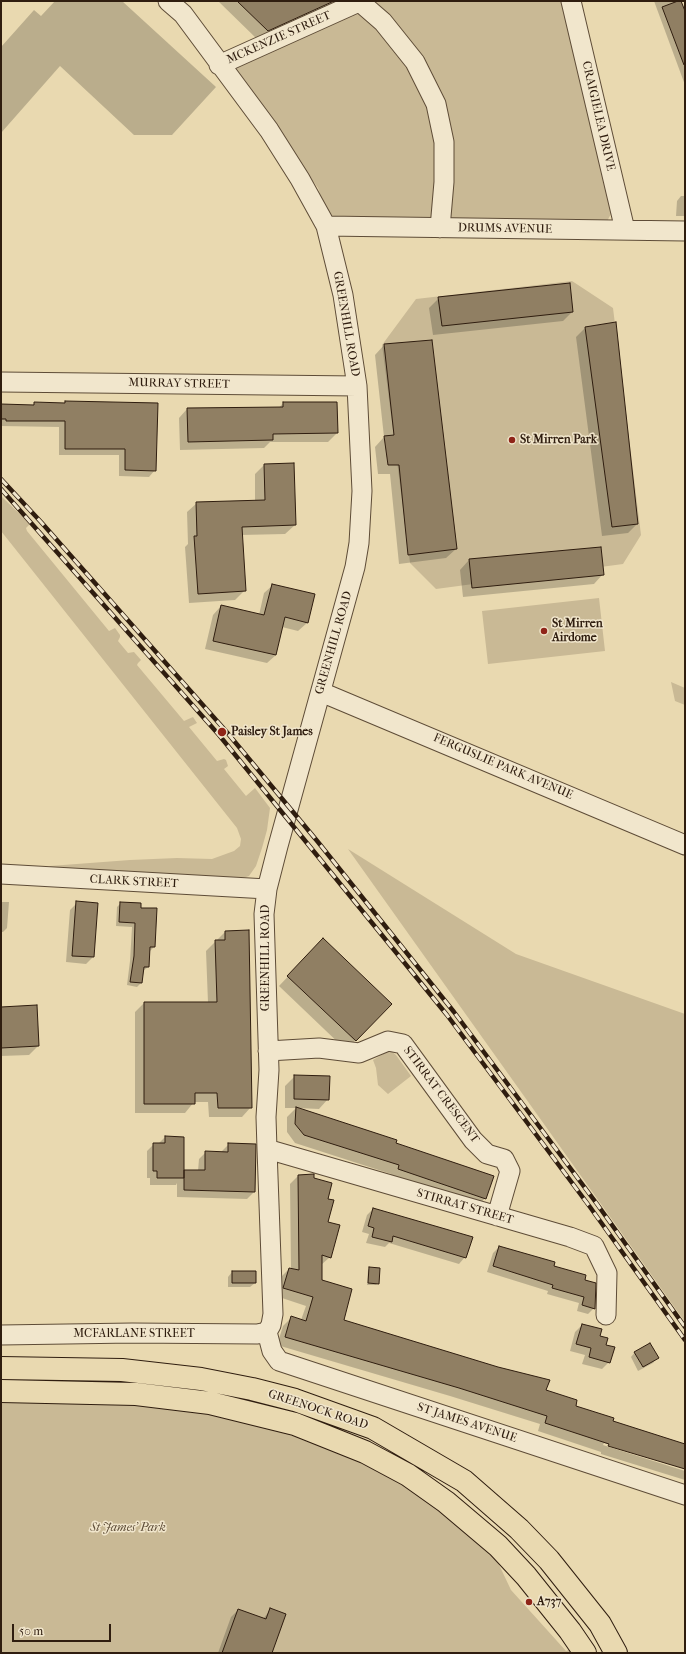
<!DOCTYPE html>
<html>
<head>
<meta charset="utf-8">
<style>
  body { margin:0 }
  #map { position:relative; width:686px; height:1654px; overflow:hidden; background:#e9d9b0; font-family:"IM FELL French Canon",serif }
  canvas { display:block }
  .frame { position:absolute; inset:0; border:2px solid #2f1d0f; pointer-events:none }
  .scale { position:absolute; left:12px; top:1624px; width:99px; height:18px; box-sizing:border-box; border:2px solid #2f1d0f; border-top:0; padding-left:5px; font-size:12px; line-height:14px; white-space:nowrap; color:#2f1d0f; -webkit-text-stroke:3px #f1e6cc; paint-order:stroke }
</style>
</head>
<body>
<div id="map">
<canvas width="686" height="1654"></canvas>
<div class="frame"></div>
<div class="scale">50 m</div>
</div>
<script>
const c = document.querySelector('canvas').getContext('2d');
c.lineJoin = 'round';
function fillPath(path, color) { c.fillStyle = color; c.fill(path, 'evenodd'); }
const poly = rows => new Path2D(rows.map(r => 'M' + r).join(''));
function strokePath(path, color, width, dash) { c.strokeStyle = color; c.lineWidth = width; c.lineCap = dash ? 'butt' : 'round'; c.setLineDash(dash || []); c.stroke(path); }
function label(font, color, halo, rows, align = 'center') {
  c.font = font + ' "IM FELL French Canon",serif'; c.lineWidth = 3; c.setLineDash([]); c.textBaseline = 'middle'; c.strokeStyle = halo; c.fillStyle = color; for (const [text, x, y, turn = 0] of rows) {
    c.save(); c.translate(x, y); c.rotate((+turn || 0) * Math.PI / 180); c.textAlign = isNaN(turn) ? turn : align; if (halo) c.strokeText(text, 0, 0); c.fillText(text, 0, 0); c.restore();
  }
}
const green = poly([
  [377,1,564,1,612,212,605,225,329,221,318,188,229,67],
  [572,281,613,308,641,535,623,564,436,589,410,563,382,345,416,299],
  [1,496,30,524,26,528,27,531,109,631,115,628,120,635,120,637,118,641,128,653,134,652,141,660,138,663,137,665,184,721,193,717,197,723,189,727,217,761,224,759,226,760,228,766,224,769,246,796,255,788,270,808,267,830,262,848,256,866,249,876,243,878,47,870,50,866,130,860,177,858,212,859,234,851,240,846,241,839,237,828,1,531],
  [599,598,605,651,488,664,482,611],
  [671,682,685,688,685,705,675,701],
  [348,849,516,954,685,1014,685,1322],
  [390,1050,396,1055,411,1076,388,1094,378,1085,376,1068,373,1060],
  [1,1400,172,1406,262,1421,363,1459,426,1497,493,1552,511,1590,566,1651,573,1648,576,1653,1,1653]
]);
const shadow = poly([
  [55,1,122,1,216,87,172,135,134,135,60,66,1,133,1,47,34,10,41,16],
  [218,1,344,1,258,40],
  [654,1,681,1,685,13,685,85],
  [681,196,685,196,685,216,676,216,677,201],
  [439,298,572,312,563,321,433,335,429,308],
  [585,328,637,524,628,533,602,536,576,337],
  [384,345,456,549,446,558,399,564,390,474,378,474,375,447,384,437,375,355],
  [65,402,155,470,149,477,119,476,119,455,59,455,59,427,1,426,1,404,32,406,35,403,63,404],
  [283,403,336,403,337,433,328,442,270,442,264,448,180,450,179,418,187,409,279,408],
  [293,464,295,525,285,534,241,535,245,590,235,600,189,603,185,547,188,544,187,512,197,503,255,501,255,474,264,465],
  [600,548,603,574,594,584,463,597,460,570,469,560],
  [273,585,307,623,298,631,282,627,276,655,267,663,205,649,213,615,221,606,259,615,264,593],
  [1,902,9,902,7,928,3,932,1,932],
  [77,903,93,957,86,964,66,962,70,910],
  [121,903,140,909,154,947,150,951,148,967,143,971,141,983,137,987,127,985,130,961,132,927,116,926,117,907],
  [225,932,251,1107,242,1117,209,1117,208,1102,194,1102,185,1113,135,1113,135,1012,144,1003,208,1003,206,951],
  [314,949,391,1004,346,1050,279,986],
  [1,1008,38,1046,29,1055,1,1056],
  [295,1076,328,1099,319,1109,297,1108,395,1144,485,1198,477,1207,390,1177,391,1174,295,1143,287,1132,287,1117,296,1108,285,1108,285,1086],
  [165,1137,183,1173,198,1171,199,1159,206,1152,221,1153,222,1151,229,1144,254,1192,247,1199,177,1197,177,1183,176,1185,150,1185,150,1178,147,1178,147,1151,154,1144,158,1144],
  [298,1176,313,1179,327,1200,327,1223,330,1257,321,1265,321,1281,342,1321,545,1391,575,1407,611,1422,685,1445,685,1469,604,1443,603,1445,685,1471,685,1480,601,1454,601,1452,538,1431,540,1424,450,1396,277,1345,283,1326,291,1318,301,1320,306,1306,276,1296,281,1277,289,1269,291,1269,290,1184],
  [373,1209,465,1257,459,1264,389,1243,385,1247,366,1243,369,1234,362,1232,367,1215],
  [499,1247,552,1267,584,1281,594,1308,588,1314,577,1311,579,1303,547,1294,548,1291,487,1272,493,1253],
  [370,1268,378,1283,376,1285,367,1285,368,1270],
  [232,1272,255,1283,250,1287,228,1287,228,1277],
  [582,1325,599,1337,605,1346,609,1362,602,1369,582,1364,585,1355,570,1351,575,1332],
  [635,1352,657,1358,653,1363,638,1371,631,1357],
  [271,1609,271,1653,218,1653,231,1617,238,1610,263,1619]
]);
const building = poly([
  [237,1,334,1,268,31,237,1],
  [678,1,681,1,685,11,685,65,684,65,662,7,678,1],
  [570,283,573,312,442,326,438,297,570,283],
  [616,322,638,524,612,527,585,327,616,322],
  [432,340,457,549,408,555,399,465,388,465,384,436,394,435,384,344,432,340],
  [65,401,158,403,156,471,125,470,125,449,65,449,65,421,6,421,6,419,1,419,1,404,34,405,34,402,65,403,65,401],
  [283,402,337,402,338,433,273,434,273,440,188,442,187,408,283,407,283,402],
  [294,463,296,525,242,527,246,591,198,594,194,536,197,536,196,502,265,500,264,464,294,463],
  [601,547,604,575,472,588,469,559,601,547],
  [272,584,315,594,308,623,285,617,276,655,213,641,221,605,264,615,272,584],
  [76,901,98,903,94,957,72,956,76,901],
  [120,902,141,903,141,908,157,908,155,947,150,947,149,967,144,967,142,983,130,982,134,956,135,923,119,922,120,902],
  [249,930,252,1108,218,1108,217,1093,195,1093,195,1104,144,1104,144,1002,217,1002,215,940,225,940,225,931,249,930],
  [323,938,392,1004,356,1041,287,976,323,938],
  [37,1005,39,1046,1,1048,1,1007,37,1005],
  [294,1075,330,1076,329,1100,294,1099,294,1075],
  [296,1107,397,1140,396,1143,494,1176,486,1199,398,1169,399,1165,304,1135,295,1124,296,1107],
  [165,1136,184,1137,184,1178,157,1178,157,1171,153,1171,153,1143,165,1143,165,1136],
  [228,1143,256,1144,255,1192,184,1190,184,1170,205,1170,205,1151,228,1152,228,1143],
  [314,1174,314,1178,332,1183,328,1199,334,1200,328,1222,340,1225,331,1258,322,1255,322,1280,352,1289,344,1320,498,1367,550,1380,546,1390,577,1400,576,1406,614,1418,613,1421,685,1444,685,1469,608,1446,609,1444,545,1423,547,1416,459,1388,285,1337,291,1316,306,1321,313,1297,283,1288,289,1268,299,1270,298,1175,314,1174],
  [373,1208,473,1237,466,1258,393,1236,392,1242,372,1237,374,1228,368,1226,373,1208],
  [499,1246,555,1262,554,1266,586,1275,585,1280,596,1283,595,1309,582,1305,584,1297,552,1288,553,1285,493,1266,499,1246],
  [369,1267,380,1268,379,1284,368,1283,369,1267],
  [232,1271,256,1271,256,1283,232,1283,232,1271],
  [582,1324,602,1329,600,1336,608,1338,606,1345,615,1347,610,1363,589,1357,591,1348,576,1344,582,1324],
  [650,1343,659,1358,643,1367,634,1352,650,1343],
  [270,1608,286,1614,272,1653,222,1653,238,1609,266,1619,270,1608]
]);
const minor = poly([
  [168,1,183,14,269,130,300,179,326,226,343,295,357,386,362,491,359,543,355,567,278,846,267,889,264,914,269,1070,266,1117,267,1149,273,1314,271,1325,267,1332],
  [571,1,625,230],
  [360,2,383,22,415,62,436,104,444,142,444,182,440,228],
  [219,65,361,1],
  [326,226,685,231],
  [1,382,357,386],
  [321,692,685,845],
  [1,874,267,889],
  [268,1051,319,1048,359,1053,388,1041,403,1044,473,1140,487,1154,504,1159,510,1171,497,1216],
  [267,1149,570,1237,594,1246,607,1273,606,1315],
  [267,1332,272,1351,279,1361,685,1495],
  [1,1335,132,1333,257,1334,267,1332]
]);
const major = poly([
  [1,1368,122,1370,201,1379,252,1389,295,1400,373,1428,464,1481,519,1529,549,1560,600,1624,616,1653],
  [1,1391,136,1394,210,1403,295,1424,365,1452,408,1475,446,1502,498,1546,526,1576,570,1631,585,1653]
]);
const rail = poly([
  [1,479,41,522,225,730,318,842,454,1012,597,1204,685,1327],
  [1,489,219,735,447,1015,590,1207,685,1340]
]);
const markers = [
  [512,440,4,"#8f2418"],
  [544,631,4,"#8f2418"],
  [222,732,5,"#8f2418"],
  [529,1602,4,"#8f2418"]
];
const streetNames = [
  ["MCKENZIE STREET",279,38,-24],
  ["CRAIGIELEA DRIVE",598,116,77],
  ["DRUMS AVENUE",505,229,1],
  ["GREENHILL ROAD",346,324,80],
  ["MURRAY STREET",179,384,1],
  ["GREENHILL ROAD",334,643,-74],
  ["FERGUSLIE PARK AVENUE",503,767,23],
  ["CLARK STREET",134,882,3],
  ["GREENHILL ROAD",266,958,-90],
  ["STIRRAT CRESCENT",441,1095,53],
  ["STIRRAT STREET",465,1207,16],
  ["MCFARLANE STREET",134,1334],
  ["GREENOCK ROAD",318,1410,18],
  ["ST JAMES AVENUE",467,1423,18]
];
const poiNames = [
  ["St Mirren Park",520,440],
  ["St Mirren",552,624],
  ["Airdome",552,638],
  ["Paisley St James",231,732],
  ["A737",537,1602]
];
const parkNames = [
  ["St James' Park",128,1528]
];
fillPath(green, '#c9b995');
fillPath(shadow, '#0003');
fillPath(building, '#907f63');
strokePath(building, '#2f1d0f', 1);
strokePath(minor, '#5e4c37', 21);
strokePath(major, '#2f1d0f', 24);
strokePath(minor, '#f1e6cc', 19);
strokePath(major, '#e9d9b0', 22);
strokePath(rail, '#2f1d0f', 4.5);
strokePath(rail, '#f1e6cc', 3, [9]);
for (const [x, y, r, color] of markers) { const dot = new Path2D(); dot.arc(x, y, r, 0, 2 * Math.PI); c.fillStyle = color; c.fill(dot); strokePath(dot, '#f1e6cc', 1.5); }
label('12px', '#2f1d0f', '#f1e6cc', streetNames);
label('bold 12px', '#2f1d0f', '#f1e6cc', poiNames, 'left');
label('italic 12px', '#5d4c37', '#f1e6cc', parkNames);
</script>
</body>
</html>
